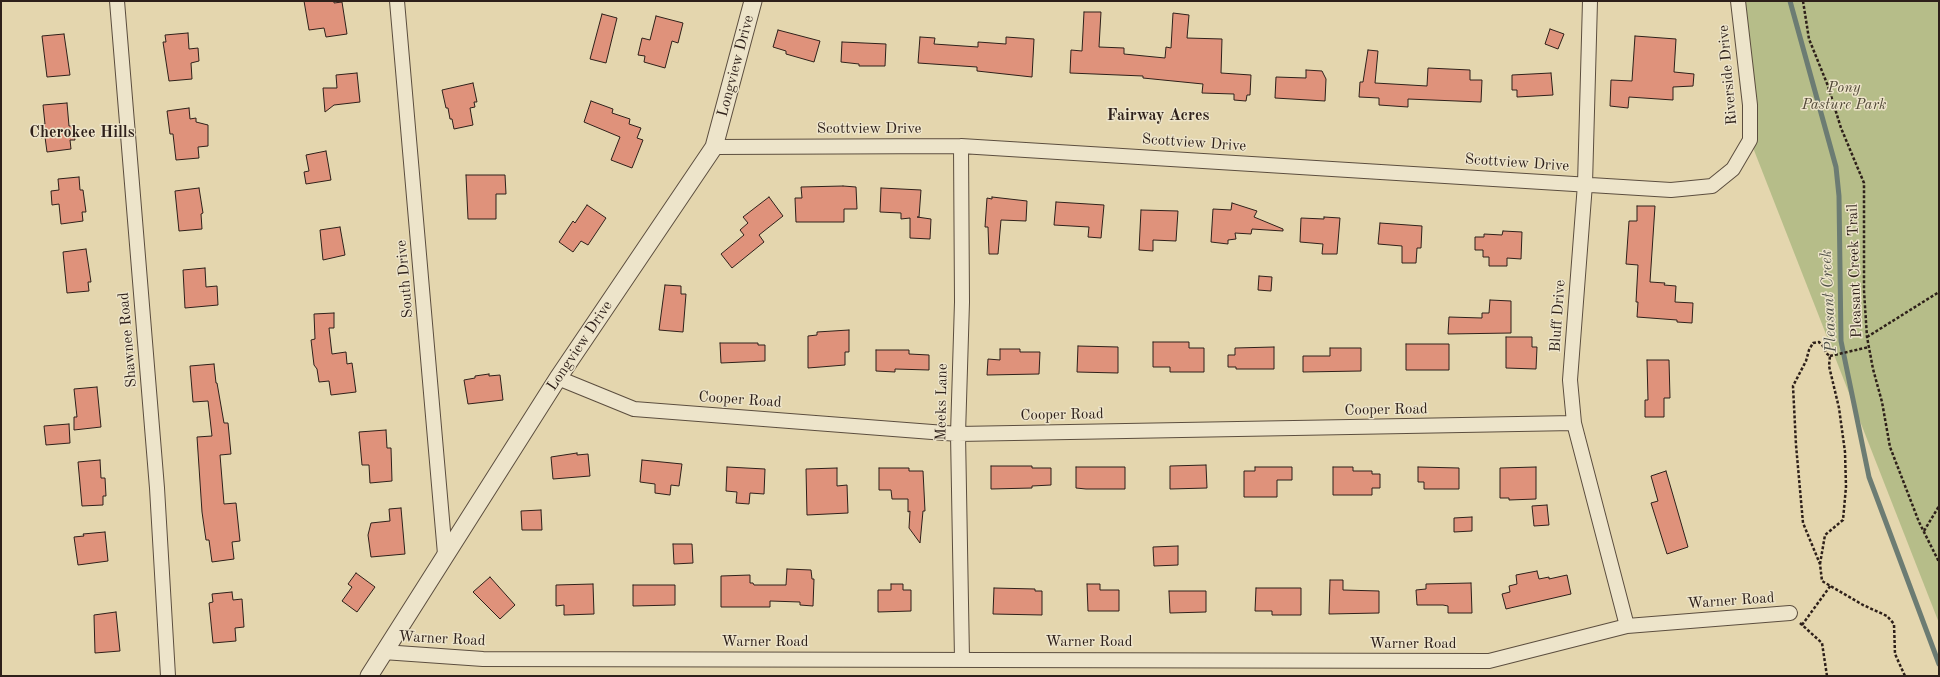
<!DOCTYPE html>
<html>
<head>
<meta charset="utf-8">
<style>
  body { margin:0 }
  #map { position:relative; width:1940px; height:677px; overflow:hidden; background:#e4d6ae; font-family:"Old Standard TT",serif }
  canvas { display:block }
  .frame { position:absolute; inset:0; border:2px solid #2e201a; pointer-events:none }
</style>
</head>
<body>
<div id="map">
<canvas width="1940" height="677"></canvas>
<div class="frame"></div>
</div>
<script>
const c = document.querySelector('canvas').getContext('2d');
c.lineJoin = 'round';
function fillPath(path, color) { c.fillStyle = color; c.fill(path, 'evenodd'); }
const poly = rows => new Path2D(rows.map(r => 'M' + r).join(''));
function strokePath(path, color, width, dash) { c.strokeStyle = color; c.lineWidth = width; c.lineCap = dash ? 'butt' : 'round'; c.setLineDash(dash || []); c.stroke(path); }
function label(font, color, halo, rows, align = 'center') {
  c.font = font + ' "Old Standard TT",serif'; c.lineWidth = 3; c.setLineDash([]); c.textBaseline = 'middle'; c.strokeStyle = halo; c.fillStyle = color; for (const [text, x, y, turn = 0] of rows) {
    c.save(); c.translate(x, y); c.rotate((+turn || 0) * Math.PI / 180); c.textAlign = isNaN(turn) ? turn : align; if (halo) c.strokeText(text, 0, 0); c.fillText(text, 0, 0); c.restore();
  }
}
const green = poly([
  [1738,1,1939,1,1939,623,1750,140]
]);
const stream = poly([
  [1790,1,1836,167,1839,196,1841,341,1869,477,1939,664]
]);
const building = poly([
  [304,1,334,1,334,3,342,2,347,34,326,37,324,28,309,30,304,1],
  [1084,12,1101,12,1099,47,1124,48,1124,54,1165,58,1166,47,1171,48,1173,13,1189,15,1187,38,1222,39,1221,73,1251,75,1250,95,1247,95,1246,101,1234,100,1234,94,1202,93,1203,84,1143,78,1143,76,1070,73,1071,50,1082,51,1084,12],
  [602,14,617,18,606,63,590,59,602,14],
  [656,16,683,23,678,43,672,41,665,68,644,62,645,56,638,55,642,38,650,40,656,16],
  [1550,29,1564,34,1558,49,1545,44,1550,29],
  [778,30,820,41,814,62,786,54,786,51,773,47,778,30],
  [188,33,189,49,198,48,199,61,191,63,192,79,169,81,163,42,166,42,165,35,188,33],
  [64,34,70,75,47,77,42,36,64,34],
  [1635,36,1676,39,1674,72,1694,74,1693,86,1673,87,1673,100,1629,97,1628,108,1610,106,1611,80,1632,81,1635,36],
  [920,37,935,38,934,44,978,47,978,42,1006,44,1006,37,1034,39,1032,77,977,71,977,67,918,63,920,37],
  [842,42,886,44,885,66,859,66,859,64,841,62,842,42],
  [1368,50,1378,51,1375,83,1427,86,1428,68,1470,70,1470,80,1482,80,1481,102,1408,99,1408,107,1379,105,1379,98,1359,97,1360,82,1363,82,1368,50],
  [1306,70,1322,71,1326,79,1325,101,1275,98,1276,77,1306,78,1306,70],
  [357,73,360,102,334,105,325,112,323,88,337,88,336,75,357,73],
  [1551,73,1553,95,1517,97,1517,90,1512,90,1512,75,1551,73],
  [473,83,477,102,474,102,475,107,470,108,473,125,454,129,452,119,450,119,448,108,446,108,442,90,473,83],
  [591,101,613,109,612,113,630,119,629,124,641,128,637,138,643,140,632,168,611,160,620,137,584,122,591,101],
  [67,103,69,126,73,126,75,140,70,140,71,149,47,152,45,137,41,138,40,125,45,124,43,105,67,103],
  [189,108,190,119,196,118,196,122,208,125,208,146,198,147,199,158,176,160,173,134,170,134,167,111,189,108],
  [326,151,331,180,306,184,304,172,309,171,306,155,326,151],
  [466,175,505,175,506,194,496,194,496,219,468,219,466,175],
  [79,177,80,190,83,190,86,212,82,212,83,221,61,224,59,204,52,205,51,191,59,190,58,179,79,177],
  [843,186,856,187,857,209,844,209,844,222,796,222,795,198,802,198,801,187,843,186],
  [199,188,203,213,201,214,202,229,179,231,175,191,199,188],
  [881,188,921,190,919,217,917,217,931,219,930,239,910,238,910,218,901,219,901,213,880,212,881,188],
  [769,197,783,216,759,235,764,242,732,268,721,254,744,235,740,230,748,223,743,217,769,197],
  [992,197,1027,201,1026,221,1001,220,998,254,989,254,988,227,985,227,987,198,992,199,992,197],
  [1056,202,1104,205,1101,238,1088,237,1089,227,1054,225,1056,202],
  [1232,203,1257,211,1254,217,1283,229,1283,231,1252,229,1251,234,1235,233,1236,239,1228,240,1228,244,1211,242,1213,209,1231,210,1232,203],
  [587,205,606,218,588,245,581,241,573,252,559,242,573,221,575,223,587,205],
  [1637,206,1655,206,1650,282,1665,283,1664,285,1676,286,1675,302,1693,303,1692,323,1677,322,1677,320,1637,317,1638,302,1636,302,1638,265,1626,264,1629,221,1637,221,1637,206],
  [1141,210,1178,211,1176,241,1153,240,1153,251,1139,250,1141,210],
  [1324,217,1340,218,1337,254,1322,254,1323,244,1300,242,1301,218,1324,219,1324,217],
  [1380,223,1422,226,1421,248,1417,248,1416,263,1402,263,1402,246,1378,244,1380,223],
  [340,227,345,255,323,260,320,230,340,227],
  [1503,231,1522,232,1521,259,1507,258,1507,266,1489,266,1489,257,1483,257,1483,250,1475,250,1475,237,1484,237,1484,234,1502,235,1503,231],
  [86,249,91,282,88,282,89,291,67,293,63,252,86,249],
  [205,268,206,287,217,286,218,305,185,308,183,270,205,268],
  [1259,276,1272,277,1271,291,1258,290,1259,276],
  [665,285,681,286,681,294,686,294,683,332,659,330,665,285],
  [1490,300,1511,301,1511,333,1448,334,1449,317,1482,318,1482,313,1489,313,1490,300],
  [334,313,334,328,329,328,332,354,346,352,347,364,352,363,356,392,331,395,329,381,319,382,317,369,314,365,311,340,315,339,314,314,334,313],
  [849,330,849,352,845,352,845,365,808,368,808,336,817,335,817,332,849,330],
  [1506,337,1532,337,1532,347,1537,347,1536,369,1506,368,1506,337],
  [1153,342,1189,342,1189,348,1204,348,1204,372,1170,372,1170,367,1153,367,1153,342],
  [720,343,758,343,758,345,765,345,765,361,721,363,720,343],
  [1406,344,1449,344,1449,370,1406,370,1406,344],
  [1078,346,1118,347,1118,373,1077,372,1078,346],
  [1274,347,1274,369,1236,369,1236,367,1228,367,1228,355,1235,355,1235,348,1274,347],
  [1330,348,1361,348,1361,371,1303,372,1303,356,1330,356,1330,348],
  [1000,349,1020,349,1020,352,1040,352,1039,374,987,375,988,359,1000,360,1000,349],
  [876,350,909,350,909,354,929,355,929,370,895,369,895,372,876,371,876,350],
  [1647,360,1669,360,1670,398,1664,398,1664,417,1645,417,1645,400,1648,400,1647,360],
  [214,364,216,383,217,383,224,423,228,423,231,454,220,455,224,504,236,503,240,541,232,542,234,559,212,562,209,540,206,540,202,512,197,437,212,436,208,401,193,402,190,366,214,364],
  [489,374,489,376,500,375,503,400,468,404,464,380,475,378,475,376,489,374],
  [97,387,101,427,74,430,74,417,77,417,74,389,97,387],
  [69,424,70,443,46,445,44,426,69,424],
  [386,430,387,448,391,448,392,481,370,483,369,465,362,465,359,432,386,430],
  [577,453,577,455,588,454,590,476,553,479,551,457,577,453],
  [100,460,101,478,105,478,106,496,103,496,103,505,82,506,78,462,100,460],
  [642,460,682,464,679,486,671,485,670,495,655,493,655,484,640,482,642,460],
  [1206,465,1207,488,1170,489,1170,466,1206,465],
  [991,466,1032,466,1032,468,1051,468,1051,485,1032,486,1032,488,991,489,991,466],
  [727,467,765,469,764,494,750,493,749,504,736,503,737,492,726,491,727,467],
  [1076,467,1125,467,1125,489,1086,489,1076,488,1076,467],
  [1255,467,1292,467,1292,480,1277,480,1277,497,1244,497,1244,471,1255,471,1255,467],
  [1333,467,1353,467,1353,471,1372,471,1372,474,1380,474,1380,488,1372,488,1372,495,1333,495,1333,467],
  [1418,467,1459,468,1459,489,1424,489,1424,482,1418,482,1418,467],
  [1536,467,1536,499,1509,500,1509,498,1500,498,1500,468,1536,467],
  [837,468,837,486,847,485,848,513,807,515,806,469,837,468],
  [879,468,909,468,909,471,923,471,925,511,923,511,920,543,909,528,910,511,908,512,908,499,892,499,891,490,879,490,879,468],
  [1666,471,1688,547,1667,554,1651,503,1658,501,1651,476,1666,471],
  [1547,505,1549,525,1534,526,1532,506,1547,505],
  [401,508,405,554,371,557,368,535,371,523,390,521,389,509,401,508],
  [541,510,542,530,522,530,521,511,541,510],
  [1472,517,1472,531,1454,532,1454,518,1472,517],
  [105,532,108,561,78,565,74,537,84,536,83,534,105,532],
  [673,544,692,544,693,563,674,564,673,544],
  [1178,546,1178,565,1154,566,1153,547,1178,546],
  [787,569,811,570,812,579,814,579,813,606,800,605,800,602,770,601,770,607,721,607,721,576,750,575,750,583,753,583,754,585,786,585,787,569],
  [1537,571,1539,579,1549,577,1549,579,1567,575,1571,594,1506,609,1502,594,1510,592,1509,586,1517,584,1516,575,1537,571],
  [356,573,375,587,357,612,342,601,352,587,348,584,356,573],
  [490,577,515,605,500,619,473,592,490,577],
  [1330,580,1343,580,1343,590,1379,591,1379,613,1329,614,1330,580],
  [1471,583,1472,613,1448,613,1448,606,1443,605,1417,605,1416,590,1426,589,1426,584,1471,583],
  [593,584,594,614,564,615,564,605,556,606,556,585,593,584],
  [891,584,903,584,903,590,911,590,911,611,878,612,878,590,891,590,891,584],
  [1087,584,1100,584,1100,590,1119,590,1119,611,1088,611,1087,584],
  [633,585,675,585,675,605,633,606,633,585],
  [994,588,1035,589,1035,591,1042,591,1042,615,993,614,994,588],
  [1256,588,1301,588,1301,615,1272,615,1272,611,1255,611,1256,588],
  [1169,591,1206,591,1206,612,1170,613,1169,591],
  [232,592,233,600,242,599,244,627,235,628,236,641,213,643,209,603,213,602,212,594,232,592],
  [116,612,120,651,95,653,94,615,116,612]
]);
const path = poly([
  [1803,1,1809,39,1828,86,1841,128,1864,183,1864,291,1867,337,1873,369,1882,402,1890,447,1919,522,1939,562],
  [1867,337,1939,292],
  [1830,356,1869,347],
  [1924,531,1939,506],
  [1820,564,1825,535,1843,520,1846,487,1845,452,1839,408,1829,366,1830,356,1826,353,1823,346,1819,342,1813,343,1809,350,1806,361,1793,386,1796,445,1803,523,1820,564,1822,581,1863,605,1887,616,1894,624,1895,654,1905,676],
  [1800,623,1822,643,1827,676],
  [1802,625,1831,585]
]);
const minor = poly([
  [117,1,157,488,168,676],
  [397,1,445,554],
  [1590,1,1585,184,1570,380,1574,423,1627,626],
  [961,146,962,302,958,434,962,659],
  [714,147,961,146,1671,190,1712,186,1733,169,1750,140,1750,105,1738,1],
  [558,378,634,409,958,434,1574,423],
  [383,652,483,659,1489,661,1627,626,1790,613]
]);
const tertiary = poly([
  [369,676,558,378,714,147,753,1]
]);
const streetNames = [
  ["Longview Drive",736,66,-75],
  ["Riverside Drive",1728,75,-95],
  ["Scottview Drive",869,129],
  ["Scottview Drive",1194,143,4],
  ["Scottview Drive",1517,163,4],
  ["Pleasant Creek Trail",1855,271,-92],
  ["South Drive",405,279,-95],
  ["Bluff Drive",1558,316,-86],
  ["Shawnee Road",128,340,-95],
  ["Longview Drive",580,346,-56],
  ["Cooper Road",740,400,4],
  ["Meeks Lane",942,402,-89],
  ["Cooper Road",1386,410,-1],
  ["Cooper Road",1062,415,-1],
  ["Warner Road",1731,601,-4],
  ["Warner Road",442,639,3],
  ["Warner Road",765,642],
  ["Warner Road",1089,642],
  ["Warner Road",1413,644]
];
const parkNames = [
  ["Pony",1844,88],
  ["Pasture Park",1844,105]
];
const neighbourhoodNames = [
  ["Fairway Acres",1158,116],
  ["Cherokee Hills",82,133]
];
const waterNames = [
  ["Pleasant Creek",1829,301,-93]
];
fillPath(green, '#b6bd89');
strokePath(stream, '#6c7c73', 5);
fillPath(building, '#df927b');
strokePath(building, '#2e201a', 1);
strokePath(minor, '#5c4e3f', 16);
strokePath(tertiary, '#5c4e3f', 19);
strokePath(path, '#2e201a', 2.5, [3, 2]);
strokePath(minor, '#ede4ca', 14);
strokePath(tertiary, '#ede4ca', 17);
label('15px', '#2e201a', '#ede4ca', streetNames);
label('italic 15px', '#504736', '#ede4ca', parkNames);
label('bold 16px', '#2e201a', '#ede4ca', neighbourhoodNames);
label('italic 16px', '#4d4e46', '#ede4ca', waterNames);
</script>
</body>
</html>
